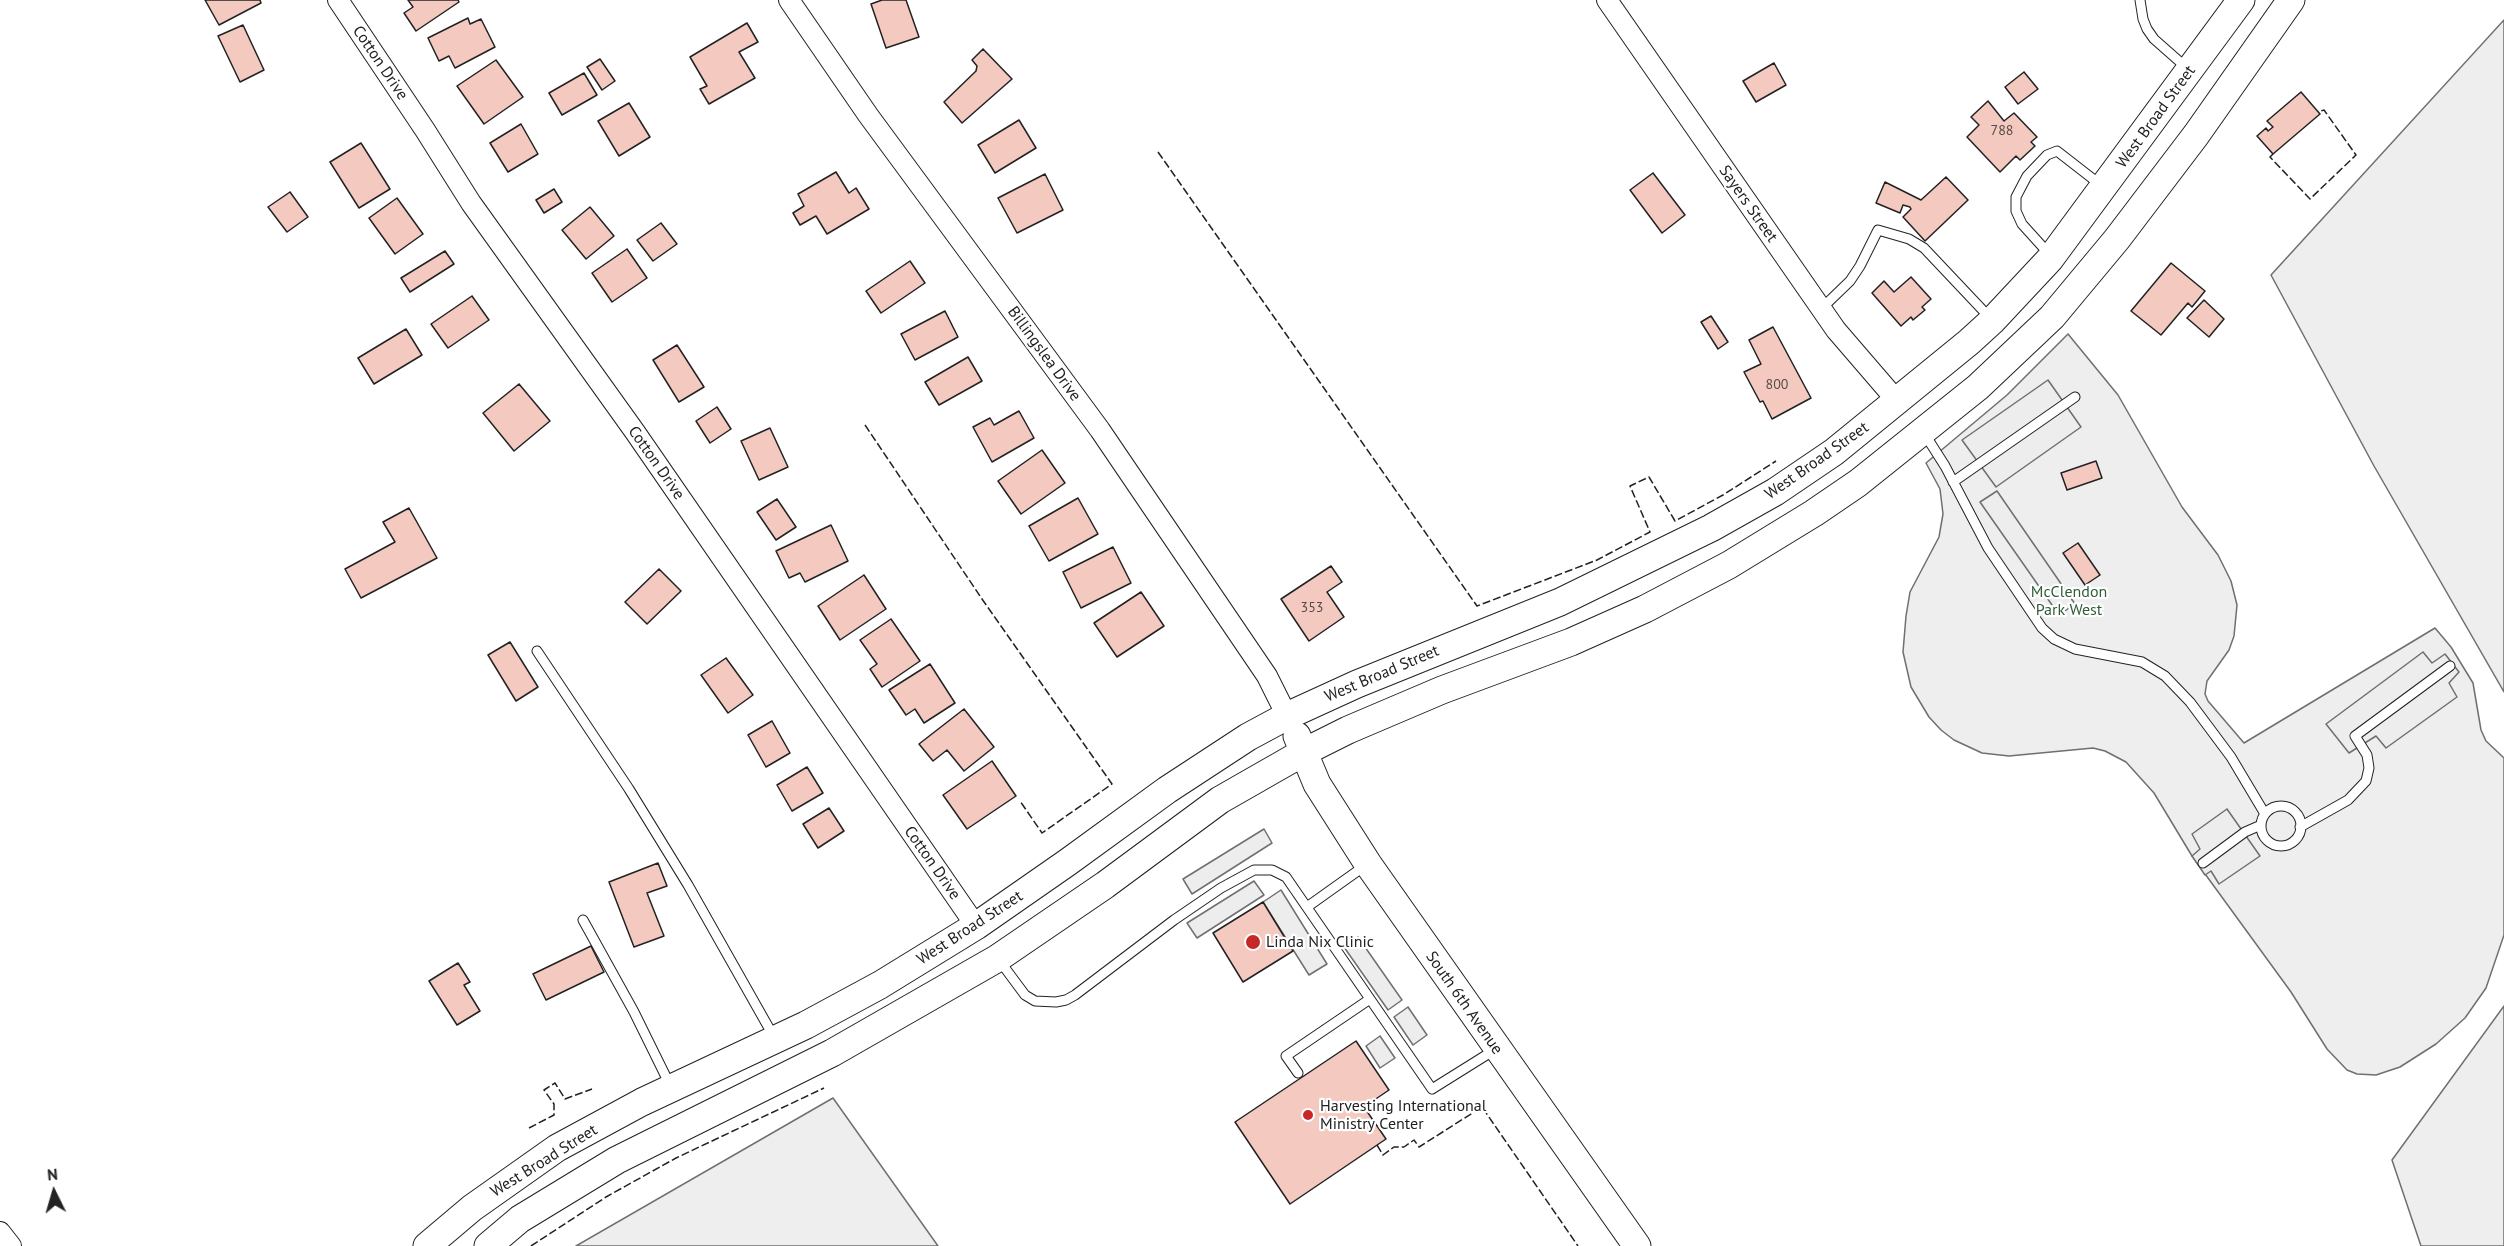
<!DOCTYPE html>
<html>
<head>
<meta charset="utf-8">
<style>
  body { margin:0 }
  #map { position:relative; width:2504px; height:1246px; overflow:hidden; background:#fff; font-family:"PT Sans",sans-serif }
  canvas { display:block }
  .north { position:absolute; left:24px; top:1162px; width:60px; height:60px; -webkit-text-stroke:4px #fff; paint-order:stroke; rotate:355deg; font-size:16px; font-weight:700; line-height:24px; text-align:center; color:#222 }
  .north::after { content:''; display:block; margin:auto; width:21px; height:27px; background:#222; clip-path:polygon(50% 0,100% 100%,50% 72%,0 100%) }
</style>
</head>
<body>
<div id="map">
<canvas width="2504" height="1246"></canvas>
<div class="north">N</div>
</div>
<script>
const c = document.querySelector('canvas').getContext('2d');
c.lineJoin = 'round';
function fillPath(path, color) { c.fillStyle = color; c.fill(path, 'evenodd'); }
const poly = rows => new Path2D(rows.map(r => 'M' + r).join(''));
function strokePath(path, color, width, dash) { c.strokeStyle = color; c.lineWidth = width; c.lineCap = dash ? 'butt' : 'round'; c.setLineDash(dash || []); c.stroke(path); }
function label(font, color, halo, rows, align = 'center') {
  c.font = font + ' "PT Sans",sans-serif'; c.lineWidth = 4.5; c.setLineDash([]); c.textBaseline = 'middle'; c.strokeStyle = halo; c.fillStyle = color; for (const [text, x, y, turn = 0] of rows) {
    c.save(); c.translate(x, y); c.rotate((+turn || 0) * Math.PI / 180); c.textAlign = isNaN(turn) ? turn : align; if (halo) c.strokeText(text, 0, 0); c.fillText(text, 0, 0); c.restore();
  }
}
const green = poly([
  [2504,20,2504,692,2374,466,2271,275,2504,20],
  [2068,334,2118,395,2182,507,2218,555,2231,581,2237,605,2234,636,2229,650,2207,681,2205,694,2208,701,2244,743,2435,628,2451,647,2473,683,2481,730,2486,741,2504,758,2504,935,2486,988,2465,1018,2436,1044,2400,1067,2376,1075,2357,1074,2347,1070,2327,1049,2291,992,2192,856,2154,793,2126,762,2105,751,2093,748,2009,756,1982,753,1954,740,1941,730,1929,717,1911,687,1903,652,1906,616,1910,592,1939,537,1943,514,1940,489,1926,463,2007,395,2068,334],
  [2504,1006,2504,1246,2421,1246,2392,1160,2504,1006],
  [833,1098,938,1246,576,1246,833,1098]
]);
const parking = poly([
  [2048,380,2081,427,1996,487,1962,440,2048,380],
  [1997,491,2075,604,2059,615,1980,502,1997,491],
  [2423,652,2432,663,2445,654,2459,672,2449,683,2457,697,2386,748,2376,736,2349,753,2326,724,2423,652],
  [2227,809,2260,856,2219,884,2211,871,2205,875,2192,856,2200,849,2192,834,2227,809],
  [1264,829,1272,843,1192,894,1183,879,1264,829],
  [1254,881,1264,895,1197,938,1187,923,1254,881],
  [1281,890,1327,964,1309,975,1263,902,1281,890],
  [1358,937,1402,1000,1388,1010,1344,947,1358,937],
  [1408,1007,1427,1035,1413,1045,1394,1017,1408,1007],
  [1380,1036,1395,1058,1380,1068,1366,1046,1380,1036]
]);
const building = poly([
  [205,0,260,0,261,3,219,25,205,0],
  [408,0,458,0,459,2,416,31,404,13,413,7,408,0],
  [882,0,906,0,919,37,886,48,871,4,882,0],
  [468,18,470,24,481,19,495,47,455,68,449,56,439,61,428,38,468,18],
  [747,23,758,42,739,52,755,78,709,104,700,89,707,86,690,57,747,23],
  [243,25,264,70,240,82,218,36,243,25],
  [983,49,1012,79,962,123,944,102,976,71,977,66,972,60,983,49],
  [600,59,615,81,602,90,587,67,600,59],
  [496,60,523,97,484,124,457,86,496,60],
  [1774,63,1786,85,1756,102,1743,81,1774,63],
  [2024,72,2038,89,2018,104,2005,87,2024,72],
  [584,73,597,95,562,115,549,93,584,73],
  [2301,92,2320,114,2273,154,2257,136,2266,128,2268,131,2273,127,2267,121,2301,92],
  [1988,101,2004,121,2014,113,2037,137,2031,142,2035,146,2020,160,2016,156,2000,172,1967,137,1979,125,1971,117,1988,101],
  [629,103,650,137,619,156,598,121,629,103],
  [1019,120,1036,148,995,173,978,145,1019,120],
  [521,124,538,154,508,172,490,143,521,124],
  [361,143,390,189,359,208,330,162,361,143],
  [836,172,849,193,856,188,869,209,827,234,816,216,800,225,793,213,804,206,798,194,836,172],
  [1653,173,1685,215,1662,233,1630,190,1653,173],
  [1045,174,1063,210,1017,233,998,198,1045,174],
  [1946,177,1968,200,1925,241,1903,217,1911,209,1910,207,1903,205,1900,213,1876,203,1885,182,1921,200,1946,177],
  [554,189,562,202,544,213,536,200,554,189],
  [290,192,308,217,287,232,268,207,290,192],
  [397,198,423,234,395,254,369,218,397,198],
  [590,207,614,236,586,259,562,230,590,207],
  [661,223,677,244,653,261,637,240,661,223],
  [627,249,647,278,612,302,592,273,627,249],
  [445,251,454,264,410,292,401,278,445,251],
  [910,261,925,283,881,313,866,291,910,261],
  [2171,263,2205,291,2192,307,2188,303,2161,335,2131,311,2171,263],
  [1911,277,1931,299,1922,307,1925,310,1913,320,1911,317,1901,326,1872,293,1884,281,1894,292,1911,277],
  [472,296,489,320,448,348,431,324,472,296],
  [2204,300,2224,319,2209,337,2187,318,2204,300],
  [945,311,958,337,915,360,901,334,945,311],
  [1711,316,1728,342,1718,349,1701,322,1711,316],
  [1773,327,1811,398,1772,419,1763,401,1760,402,1744,372,1761,364,1749,340,1773,327],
  [406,329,422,355,374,384,358,358,406,329],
  [677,345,704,387,679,402,653,360,677,345],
  [968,357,982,381,939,405,925,382,968,357],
  [519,384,550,421,514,451,483,413,519,384],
  [717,407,731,429,710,443,696,421,717,407],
  [1019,411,1034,438,992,462,973,427,990,418,994,425,1019,411],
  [770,428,788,467,759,480,741,441,770,428],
  [1042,450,1065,483,1021,514,998,481,1042,450],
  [2096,461,2102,478,2067,490,2061,473,2096,461],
  [1078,498,1098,534,1049,561,1029,526,1078,498],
  [777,499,796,527,776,540,757,512,777,499],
  [409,508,437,558,361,598,345,569,395,542,383,522,409,508],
  [831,525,848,561,805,582,800,573,789,578,776,551,831,525],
  [2078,543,2100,575,2085,585,2063,553,2078,543],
  [1113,547,1131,583,1081,608,1063,572,1113,547],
  [1331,566,1342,582,1327,592,1344,617,1309,641,1281,599,1331,566],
  [659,569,681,591,647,624,625,602,659,569],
  [864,575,886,609,840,640,818,606,864,575],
  [1141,592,1164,626,1117,657,1094,623,1141,592],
  [891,619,920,661,882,687,870,669,877,664,860,640,891,619],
  [510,642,538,687,516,701,488,655,510,642],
  [726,658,753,695,728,713,701,675,726,658],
  [930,664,955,703,924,723,915,709,906,715,889,690,930,664],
  [964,709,994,747,964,771,947,750,933,761,919,744,964,709],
  [772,721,790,753,766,767,748,735,772,721],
  [992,761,1016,796,967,829,943,795,992,761],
  [807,767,823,793,792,811,777,785,807,767],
  [829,808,844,831,818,848,803,824,829,808],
  [658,863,667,886,647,893,664,936,634,947,609,882,658,863],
  [1263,902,1293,951,1243,982,1213,933,1263,902],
  [591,946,604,972,546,1000,533,974,591,946],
  [458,963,470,982,464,985,480,1011,457,1025,429,981,458,963],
  [1356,1041,1389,1090,1364,1107,1386,1139,1290,1204,1235,1122,1356,1041]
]);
const lane = poly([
  [2140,0,2143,19,2147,29,2154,39,2188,69],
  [2050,255,2022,224,2016,211,2016,197,2027,176,2047,155,2057,151,2102,186],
  [1821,309,1850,281,1860,266,1878,230,1909,239,1924,248,1992,320],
  [1924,433,1945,466,1988,548,2042,628,2054,639,2075,649,2142,662,2165,676,2190,702,2231,757,2265,814],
  [1953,482,2075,397],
  [537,651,629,789,688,885,774,1037],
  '2261 826a20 20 0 1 1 40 0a20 20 0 1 1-40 0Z',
  [2300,827,2348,800,2366,781,2369,768,2367,755,2355,736,2450,666],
  [2203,863,2245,832,2261,825],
  [1307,907,1366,865],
  [583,920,634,1012,670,1085],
  [999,960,1025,995,1035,1001,1056,1002,1066,1000,1075,995,1174,920,1221,888,1254,870,1272,870,1286,877,1432,1089,1496,1049],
  [1298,1073,1286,1056,1370,999]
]);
const street = poly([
  [338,0,425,130,471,203,635,432,976,926],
  [789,0,868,115,1100,430,1267,676,1287,716],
  [1607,0,1836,330,1898,402],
  [0,1232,11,1246]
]);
const secondary = poly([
  [1297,736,1317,784,1368,864,1637,1246],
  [427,1246,472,1208,557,1148,642,1102,806,1025,880,985,976,926,1068,862,1167,790,1248,737,1287,716,1357,684,1560,602,1711,528,1775,492,1834,452,1969,342,1992,321,2050,259,2241,0],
  [488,1246,520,1219,617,1160,832,1053,998,958,1105,885,1220,800,1304,752,1348,730,1442,690,1571,642,1645,609,1729,565,1814,513,1858,483,1978,387,2052,317,2117,239,2196,135,2291,0]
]);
const fence = poly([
  [1158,152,1477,606,1597,560,1650,532,1630,486,1649,477,1675,521,1723,495,1776,461],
  [2273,154,2270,157,2310,199,2356,155,2324,110,2318,112],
  [865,425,982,599,1112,784,1042,833,1020,801],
  [529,1128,554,1115,554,1104,544,1090,555,1083,565,1099,592,1089],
  [1377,1145,1383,1155,1394,1147,1404,1147,1414,1140,1419,1147,1482,1107,1578,1246],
  [531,1246,606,1197,676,1158,824,1088]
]);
const markers = [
  [1253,942,8,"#c62828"],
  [1308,1115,6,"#c62828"]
];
const numberNames = [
  ["788",2002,131],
  ["800",1777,385],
  ["353",1312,608]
];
const streetNames = [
  ["Cotton Drive",380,63,56],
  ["West Broad Street",2156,117,-54],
  ["Sayers Street",1748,204,55],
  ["Billingslea Drive",1044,354,54],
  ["West Broad Street",1817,461,-35],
  ["Cotton Drive",656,463,55],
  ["West Broad Street",1382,674,-23],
  ["Cotton Drive",932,863,55],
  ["West Broad Street",970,928,-33],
  ["South 6th Avenue",1464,1003,55],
  ["West Broad Street",544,1161,-32]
];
const parkNames = [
  ["McClendon",2069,592],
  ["Park West",2069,610]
];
const poiNames = [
  ["Linda Nix Clinic",1266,942],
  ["Harvesting International",1320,1106],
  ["Ministry Center",1320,1124]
];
fillPath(green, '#eee');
strokePath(green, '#6f6f6f', 1.5);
fillPath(parking, '#ededed');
strokePath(parking, '#6f6f6f', 1.5);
fillPath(building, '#f3c9c0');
strokePath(building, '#222', 1.5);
strokePath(lane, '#222', 11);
strokePath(street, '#222', 22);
strokePath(secondary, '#222', 29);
strokePath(lane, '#fff', 9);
strokePath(street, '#fff', 20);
strokePath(secondary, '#fff', 27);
strokePath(fence, '#222', 1.5, [8, 3]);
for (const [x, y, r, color] of markers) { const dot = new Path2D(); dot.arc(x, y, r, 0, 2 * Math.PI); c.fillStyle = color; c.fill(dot); strokePath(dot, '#fff', 2); }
label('14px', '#564c4a', null, numberNames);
label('16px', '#222', '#fff', streetNames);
label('16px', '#2f5e38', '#fff', parkNames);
label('16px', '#222', '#fff', poiNames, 'left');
</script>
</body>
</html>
